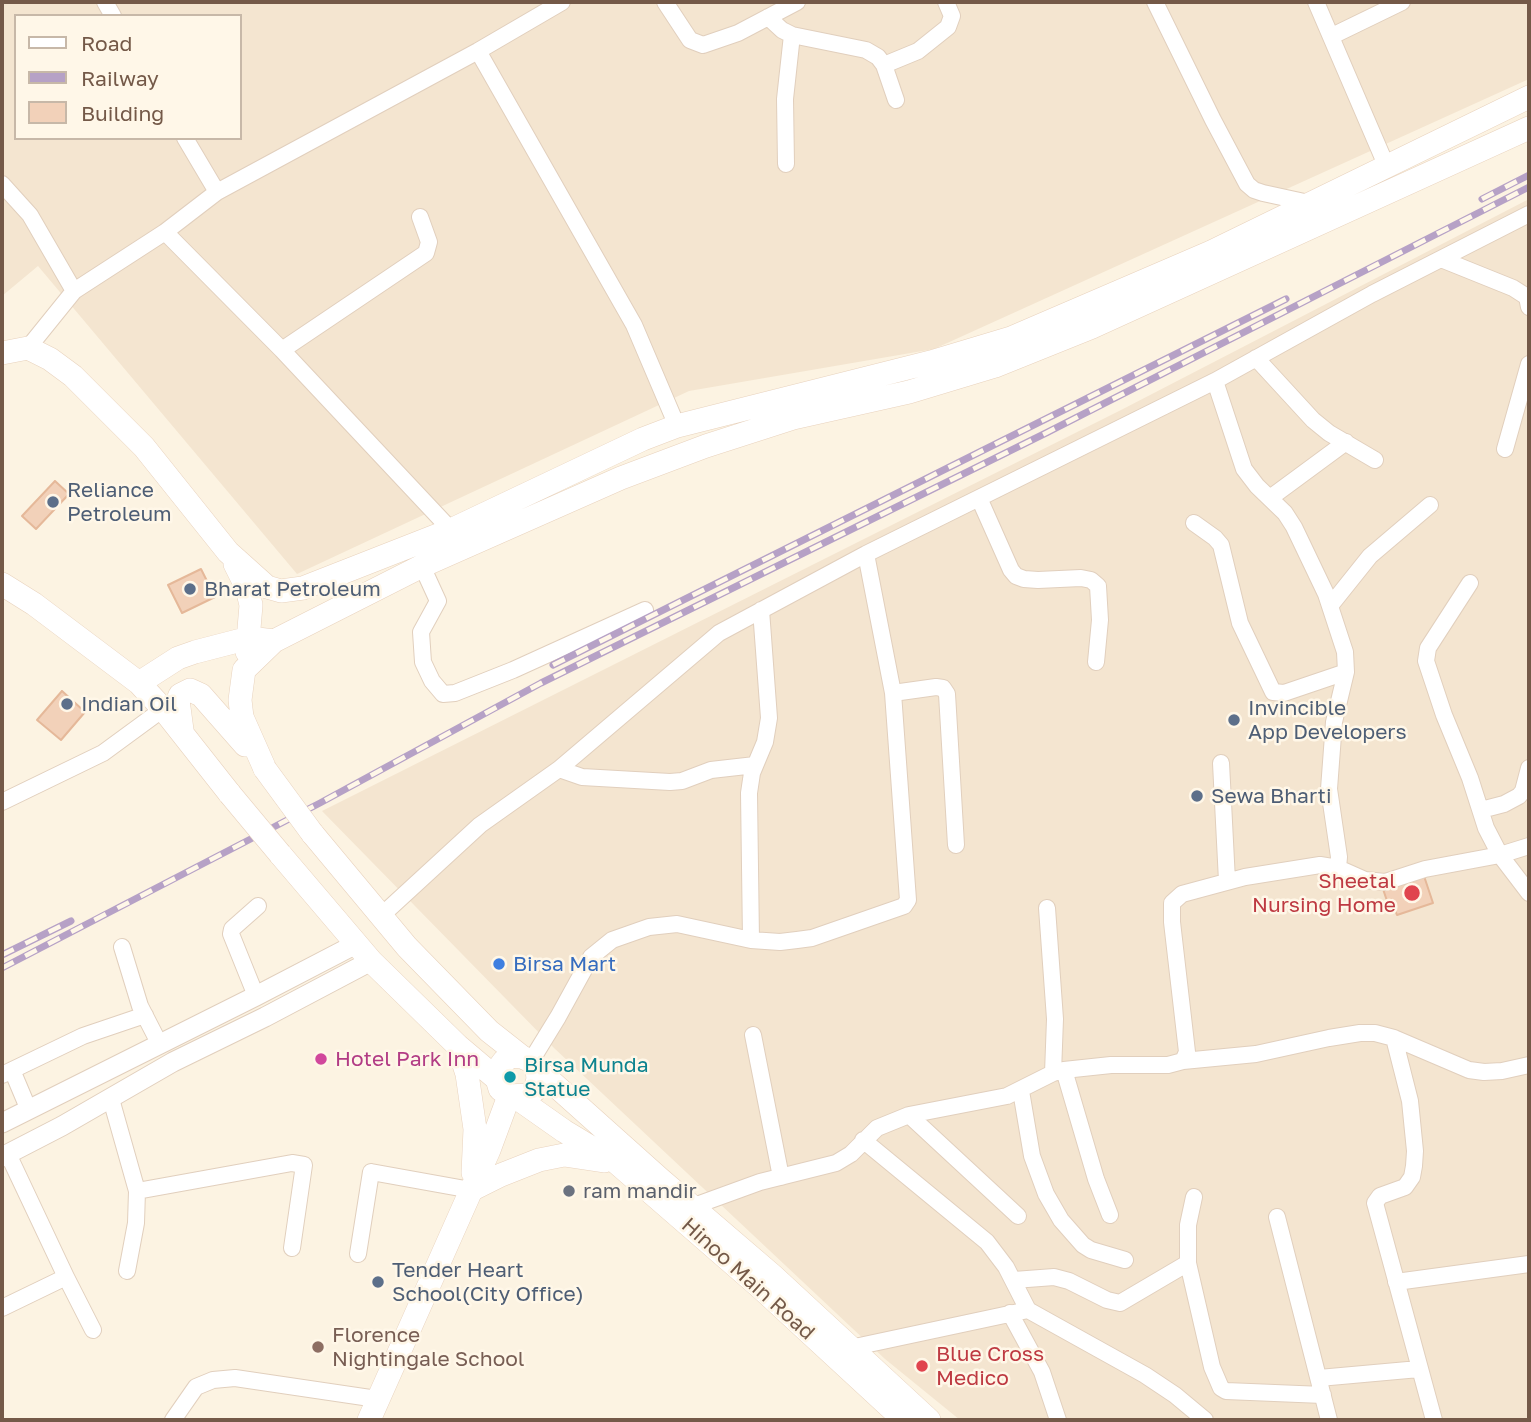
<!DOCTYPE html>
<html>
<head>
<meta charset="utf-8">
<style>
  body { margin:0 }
  #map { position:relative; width:1531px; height:1422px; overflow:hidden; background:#fcf3e2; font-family:"Golos Text",sans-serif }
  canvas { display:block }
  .frame { position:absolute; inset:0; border:4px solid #745948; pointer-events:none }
  .legend { position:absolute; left:14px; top:14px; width:228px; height:126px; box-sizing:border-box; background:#fff7e8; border:2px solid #c7b8a8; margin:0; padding:9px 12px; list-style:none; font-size:21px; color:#745948 }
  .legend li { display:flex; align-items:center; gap:14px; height:35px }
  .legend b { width:35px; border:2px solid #c7b8a8 }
</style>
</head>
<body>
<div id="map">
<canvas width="1531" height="1422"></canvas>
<div class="frame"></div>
<ul class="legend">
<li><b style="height:9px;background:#fff"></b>Road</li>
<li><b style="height:9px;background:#b6a1c6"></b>Railway</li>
<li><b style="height:19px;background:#f2d1b9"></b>Building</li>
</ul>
</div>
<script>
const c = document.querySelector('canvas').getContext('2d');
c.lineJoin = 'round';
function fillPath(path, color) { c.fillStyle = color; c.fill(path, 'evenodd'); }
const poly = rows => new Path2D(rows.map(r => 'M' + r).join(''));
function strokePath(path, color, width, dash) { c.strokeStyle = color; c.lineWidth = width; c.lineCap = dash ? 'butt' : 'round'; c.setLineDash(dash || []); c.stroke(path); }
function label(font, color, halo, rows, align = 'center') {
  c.font = font + ' "Golos Text",sans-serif'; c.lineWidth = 5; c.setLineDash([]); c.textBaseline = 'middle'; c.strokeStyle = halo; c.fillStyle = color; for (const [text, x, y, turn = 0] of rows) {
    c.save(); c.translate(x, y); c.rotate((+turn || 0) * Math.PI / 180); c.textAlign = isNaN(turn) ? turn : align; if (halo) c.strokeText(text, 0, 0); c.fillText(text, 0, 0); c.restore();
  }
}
const residential = poly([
  [2,2,1529,2,1529,79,934,349,689,391,297,574,38,266,2,296],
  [16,16,240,16,240,138,16,138],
  [1529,199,1529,1420,960,1420,885,1359,554,1048,322,811,1123,409]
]);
const building = poly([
  [55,481,69,494,36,529,22,516,55,481],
  [201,569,215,597,182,613,168,585,201,569],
  [62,691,85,712,61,740,37,720,62,691],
  [1423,873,1433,903,1397,915,1391,899,1387,901,1382,886,1423,873]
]);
const minor = poly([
  [105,2,113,16],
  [665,2,690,40,703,45,738,33,797,2],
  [1155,2,1213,120,1247,184,1254,190,1263,193,1309,203],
  [1316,2,1386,165],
  [768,17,782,30,792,35,866,50,878,57,884,65,896,100],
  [1332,36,1402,2],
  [478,51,634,325,677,426],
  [884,65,918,51,948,27,952,16,946,2],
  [185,138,217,192],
  [786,164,785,99,792,35],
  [2,184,30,215,74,291],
  [165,232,282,350,451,530],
  [1441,259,1513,288,1527,297,1529,307],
  [28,348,74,291,165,232,217,192,478,51,562,2],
  [282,350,426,253,429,242,420,217],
  [1256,358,1313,420,1329,433,1375,460],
  [1215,381,1244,469,1257,486,1285,513,1294,527,1326,594,1345,652,1346,672,1334,722,1329,789,1339,857,1338,868],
  [1505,449,1529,364],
  [979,498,1011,570,1016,576,1024,579,1038,580,1081,578,1091,580,1098,586,1100,620,1096,662],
  [1270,498,1346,442],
  [1194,523,1215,538,1221,545,1240,623,1273,692,1284,693,1346,672],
  [866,554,893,693],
  [422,566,438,601,421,632,423,662,432,681,443,694,455,693,513,670,645,610],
  [1470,583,1428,648,1426,661,1444,715,1470,778,1486,828,1500,855,1529,893],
  [1330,606,1370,556,1430,505],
  [1221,763,1227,881],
  [559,769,582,777,670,782,682,781,711,770,755,765],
  [2,802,103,753,163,709],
  [1481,810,1504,804,1519,796,1523,791,1529,768],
  [1047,908,1055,1019,1053,1073],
  [381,916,480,825,559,769,719,633,866,554,1215,381,1372,294,1529,214],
  [751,940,749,793,752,773,765,742,769,718,761,610],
  [122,947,140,1006,159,1043],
  [256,996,231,934,232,929,258,906],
  [753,1035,781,1177],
  [1394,1038,1410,1101,1415,1151,1414,1166,1412,1177,1405,1187,1380,1196,1375,1203,1434,1420],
  [531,1061,558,1017,591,957,612,940,649,927,677,924,751,940,780,942,797,940,812,938,904,906,908,900,893,693,936,687,943,688,947,694,956,845],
  [1183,1061,1256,1054,1329,1038,1360,1033,1375,1033,1394,1038,1469,1070,1484,1072,1502,1071,1529,1065],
  [12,1070,28,1108],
  [1064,1070,1096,1179,1110,1215],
  [2,1075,83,1036,145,1015],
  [1021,1091,1032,1156,1046,1194,1061,1220,1083,1245,1091,1250,1125,1260],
  [111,1099,137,1191,292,1163,304,1165,292,1248],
  [909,1115,1018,1216],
  [863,1140,987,1242,1006,1267,1028,1310,1145,1375,1175,1395,1205,1420],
  [1194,1197,1188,1225,1188,1263,1212,1367,1221,1388,1226,1391,1323,1395],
  [694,1206,760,1182,836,1163,851,1154,877,1128,909,1115,1007,1096,1053,1073,1064,1070,1111,1065,1168,1065,1183,1061,1187,1052,1172,922,1172,903,1182,894,1245,877,1320,865,1338,868,1365,880,1385,882,1425,869,1500,855,1529,846],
  [1277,1217,1329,1420],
  [358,1254,371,1172,471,1190],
  [127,1271,136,1223,137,1191],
  [66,1277,93,1330],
  [1014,1280,1054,1277,1069,1281,1107,1300,1120,1303,1188,1263],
  [1396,1282,1529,1264],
  [2,1308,66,1277,8,1154],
  [1010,1313,1042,1372,1058,1420],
  [850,1348,1028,1310],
  [1319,1378,1419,1369],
  [173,1420,196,1387,213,1380,235,1378,377,1399]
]);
const tertiary = poly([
  [2,1123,256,996,356,944],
  [2,1157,62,1126,173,1062,265,1017,371,961]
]);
const secondary = poly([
  [2,353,28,348,50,359,73,376,144,447,228,552,267,587,281,591,303,588,451,530,643,439,677,426,931,362,1011,338,1211,252,1529,97],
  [235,564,247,588,251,605,247,652],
  [2,584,34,604,139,683,163,709,230,794],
  [139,683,178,658,195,652,249,638,274,641],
  [182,730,178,700,180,695,190,690,201,695,245,745],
  [265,769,242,717,240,700,244,670,274,641,422,566,621,478,706,446,793,418,909,392,995,366,1092,327,1529,128],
  [312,833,407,947,489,1031,522,1057],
  [280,854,371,961,458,1046,497,1079],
  [458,1046,467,1074,475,1129,473,1173],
  [537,1069,538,1079,535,1090,527,1095,509,1096,500,1089,497,1079,498,1069,504,1061,512,1056,522,1057,531,1061,537,1069,660,1179,772,1275,929,1420],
  [517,1098,564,1131,617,1163,761,1288,904,1420],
  [471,1190,501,1175,539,1160,564,1155,604,1161],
  [369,1420,489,1150,509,1096]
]);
const rail = poly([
  [1482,199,1529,175],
  [553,665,1286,299],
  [2,955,71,921],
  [2,968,320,803,541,683,1048,432,1529,187]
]);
const secondaryBridge = poly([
  [265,769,312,833],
  [230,794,280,854]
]);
const markers = [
  [53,502,7,"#5c6f8a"],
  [190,589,7,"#5c6f8a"],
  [67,704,7,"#5c6f8a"],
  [1234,720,7,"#5c6f8a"],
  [1197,796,7,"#5c6f8a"],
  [1412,893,9,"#e0444e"],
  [499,964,7,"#3f7fe0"],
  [321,1059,7,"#d1479c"],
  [510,1077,7,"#0f9aa8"],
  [569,1191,7,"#6b7280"],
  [378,1282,7,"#5c6f8a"],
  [318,1347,7,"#8d6e63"],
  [922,1366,7,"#e0444e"]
];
const serviceNames = [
  ["Reliance",67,490],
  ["Petroleum",67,514],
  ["Bharat Petroleum",204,589],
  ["Indian Oil",81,704],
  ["Invincible",1248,708],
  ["App Developers",1248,732],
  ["Sewa Bharti",1211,796],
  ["Tender Heart",392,1270],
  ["School(City Office)",392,1294]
];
const healthNames = [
  ["Sheetal",1396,881],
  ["Nursing Home",1396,905],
  ["Blue Cross",936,1354,"left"],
  ["Medico",936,1378,"left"]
];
const shopNames = [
  ["Birsa Mart",513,964]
];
const hotelNames = [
  ["Hotel Park Inn",335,1059]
];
const cultureNames = [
  ["Birsa Munda",524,1065],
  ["Statue",524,1089]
];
const worshipNames = [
  ["ram mandir",583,1191]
];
const streetNames = [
  ["Hinoo Main Road",748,1279,42]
];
const educationNames = [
  ["Florence",332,1335],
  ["Nightingale School",332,1359]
];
fillPath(residential, '#f4e5d0');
fillPath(building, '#f2d1b9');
strokePath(building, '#e5b899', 2);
strokePath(minor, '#e1cfbd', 18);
strokePath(tertiary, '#e1cfbd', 21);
strokePath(secondary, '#e8d2bd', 24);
strokePath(minor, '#fff', 16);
strokePath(tertiary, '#fff', 19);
strokePath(secondary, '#fff', 23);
strokePath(rail, '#b6a1c6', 7);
strokePath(rail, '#fff7e8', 4.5, [13]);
strokePath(secondaryBridge, '#e8d2bd', 24, []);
strokePath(secondaryBridge, '#fff', 23);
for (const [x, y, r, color] of markers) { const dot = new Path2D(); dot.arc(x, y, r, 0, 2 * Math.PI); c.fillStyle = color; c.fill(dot); strokePath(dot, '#fff7e8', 2.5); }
label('21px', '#4e5e75', '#fff7e8', serviceNames, 'left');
label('21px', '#be3a42', '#fff7e8', healthNames, 'right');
label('21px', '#366cbe', '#fff7e8', shopNames, 'left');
label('21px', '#b23c85', '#fff7e8', hotelNames, 'left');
label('21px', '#0d838f', '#fff7e8', cultureNames, 'left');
label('21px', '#5b616d', '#fff7e8', worshipNames, 'left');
label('21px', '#745948', '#fff7e8', streetNames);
label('21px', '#785e54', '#fff7e8', educationNames, 'left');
</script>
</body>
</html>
